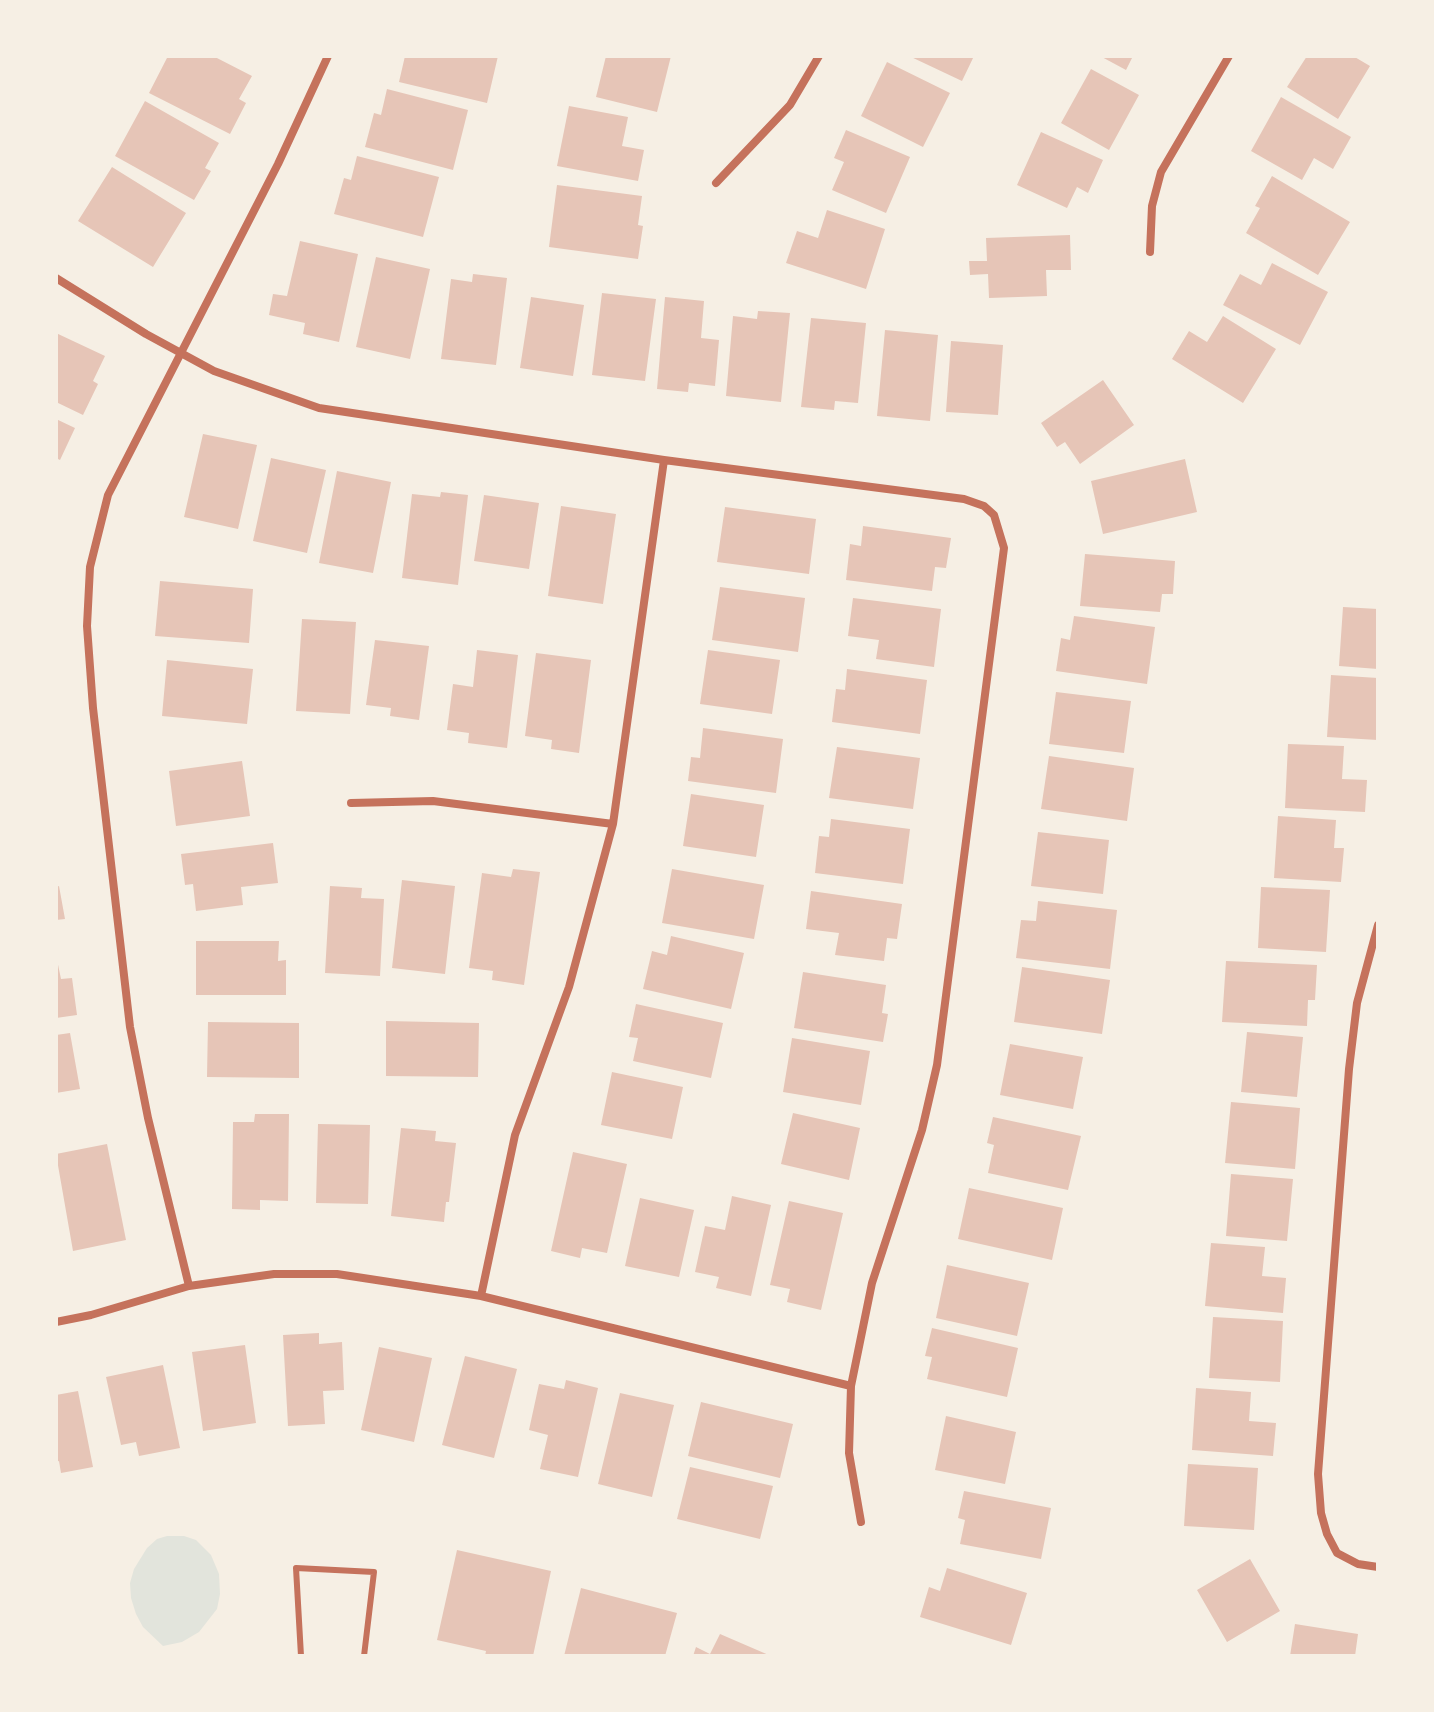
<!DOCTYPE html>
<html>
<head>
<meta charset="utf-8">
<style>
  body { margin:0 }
  #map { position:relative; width:1434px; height:1712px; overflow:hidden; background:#f6efe4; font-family:Montserrat,sans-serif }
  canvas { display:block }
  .frame { position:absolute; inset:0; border:58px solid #f6efe4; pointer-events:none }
</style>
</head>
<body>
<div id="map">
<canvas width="1434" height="1712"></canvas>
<div class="frame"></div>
</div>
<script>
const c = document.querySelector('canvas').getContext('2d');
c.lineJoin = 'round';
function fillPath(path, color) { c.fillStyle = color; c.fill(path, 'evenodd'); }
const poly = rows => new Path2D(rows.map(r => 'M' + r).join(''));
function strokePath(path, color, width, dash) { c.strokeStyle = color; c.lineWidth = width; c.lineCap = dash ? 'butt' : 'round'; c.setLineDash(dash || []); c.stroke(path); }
const green = poly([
  [167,1536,184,1536,196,1540,211,1555,219,1574,220,1594,217,1609,199,1632,182,1642,163,1646,143,1627,136,1614,131,1598,130,1583,134,1569,147,1548,157,1539]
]);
const building = poly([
  [168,56,213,56,252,76,239,99,246,103,230,134,149,93],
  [405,56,498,56,487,103,399,82],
  [606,56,671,56,657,112,596,97],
  [909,56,974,56,962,81],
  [1100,56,1133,56,1126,70],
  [1307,56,1353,56,1370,66,1338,119,1287,87],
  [887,62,950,93,923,147,861,116],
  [1091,69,1139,95,1109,150,1061,123],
  [387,89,468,110,453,170,365,147,374,113,381,115],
  [1281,97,1351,137,1333,169,1314,158,1302,180,1251,151],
  [145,101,219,143,205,168,211,171,194,200,115,156],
  [569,106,628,117,622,146,644,150,638,181,557,166],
  [846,130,910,157,886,213,832,190,844,162,834,158],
  [1041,132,1103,160,1088,193,1077,187,1067,208,1017,185],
  [357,156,439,177,423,237,334,214,344,178,351,180],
  [112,167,186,213,153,267,78,221],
  [1272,176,1350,222,1318,275,1246,233,1260,208,1255,206],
  [557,185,642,196,638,225,643,226,638,259,549,247],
  [827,210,885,229,866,289,786,263,797,231,818,238],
  [1070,235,1071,270,1046,270,1047,296,989,298,988,274,970,275,969,261,987,261,986,238],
  [300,241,358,254,339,342,303,334,305,323,269,315,273,294,287,296],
  [376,257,430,269,410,359,356,347],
  [1272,263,1328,292,1300,345,1223,305,1240,274,1261,285],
  [473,274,507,278,496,365,441,359,451,279,472,282],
  [602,293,656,299,645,381,592,375],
  [531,297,584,305,573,376,520,368],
  [665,297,704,301,701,338,719,340,715,386,689,383,688,392,657,389],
  [758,311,790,313,781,402,726,396,733,316,757,319],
  [1223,316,1276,349,1243,403,1172,359,1189,331,1207,342],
  [811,318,866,323,858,403,835,401,834,410,801,407],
  [885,330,938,335,930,421,877,416],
  [56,333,105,356,93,381,98,384,83,415,56,402],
  [951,341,1003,345,998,415,946,412],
  [1103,380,1134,425,1080,464,1065,442,1057,447,1041,423],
  [56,419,75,428,60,460,56,458],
  [203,434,257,445,238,529,184,517],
  [271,458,326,470,307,553,253,541],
  [1185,459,1197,512,1103,534,1091,481],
  [337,471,391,482,373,573,319,563],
  [441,492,468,495,458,585,402,578,412,494,440,497],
  [484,495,539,503,529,569,474,561],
  [561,506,616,514,603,604,548,596],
  [725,507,816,519,809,574,717,562],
  [863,526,951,538,946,568,935,567,932,591,846,580,850,544,861,546],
  [1085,554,1175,561,1173,594,1162,594,1160,612,1080,606],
  [160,581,253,589,249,643,155,636],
  [720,587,805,598,798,652,712,640],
  [853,598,941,609,934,667,876,659,879,640,848,636],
  [1343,607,1378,609,1378,669,1339,666],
  [1074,616,1155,627,1147,684,1056,671,1061,638,1070,640],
  [302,619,356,622,350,714,296,711],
  [375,640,429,646,419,720,390,716,391,708,366,705],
  [477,650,518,655,507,748,468,743,469,733,447,730,453,684,473,687],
  [708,650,780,660,772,714,700,704],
  [536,653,591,660,579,753,551,749,552,740,525,736],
  [167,660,253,669,247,724,162,716],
  [847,669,927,680,920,734,832,722,836,689,845,690],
  [1331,675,1378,678,1378,740,1327,737],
  [1056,692,1131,701,1124,753,1049,744],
  [703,728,783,739,776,793,688,781,691,757,700,758],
  [1288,744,1344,746,1342,779,1367,780,1365,812,1285,808],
  [837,747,920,758,913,809,829,798],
  [1049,756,1134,768,1127,821,1041,809],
  [242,761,250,816,176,826,169,771],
  [691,794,764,805,756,857,683,846],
  [1278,816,1336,820,1334,848,1344,848,1341,882,1274,878],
  [831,819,910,829,903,884,815,873,819,836,829,837],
  [1038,832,1109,840,1103,894,1031,886],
  [273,843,278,883,241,887,243,905,196,911,193,884,185,885,181,854],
  [513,869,540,872,524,985,492,980,493,971,469,968,482,873,511,877],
  [672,869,764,885,754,939,662,923],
  [402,880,455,886,445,974,392,968],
  [59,886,65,919,56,920,56,887],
  [330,886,362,888,361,898,384,899,380,976,325,973],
  [1261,887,1330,890,1326,952,1258,948],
  [811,891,902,904,897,939,887,938,884,961,835,955,839,933,806,929],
  [1038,901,1117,910,1110,969,1016,958,1021,920,1036,921],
  [671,936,744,953,731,1009,643,989,652,951,667,955],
  [196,941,279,941,278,961,286,960,286,995,196,995],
  [56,955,61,979,72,978,77,1015,56,1018],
  [1226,961,1317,965,1315,1000,1308,1000,1307,1026,1222,1022],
  [1022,967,1110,980,1102,1034,1014,1022],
  [803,972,886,985,882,1013,888,1014,883,1042,794,1028],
  [636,1004,723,1023,711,1078,633,1061,638,1038,629,1037],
  [386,1021,479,1023,478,1077,386,1076],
  [208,1022,299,1023,299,1078,207,1077],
  [1247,1032,1303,1037,1297,1097,1241,1092],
  [70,1033,80,1089,56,1093,56,1035],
  [792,1038,870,1051,861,1105,783,1092],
  [1010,1044,1083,1057,1073,1109,1000,1095],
  [612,1072,683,1087,672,1139,601,1125],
  [1231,1102,1300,1108,1295,1169,1225,1163],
  [793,1113,860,1128,849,1180,781,1164],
  [255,1114,289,1114,288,1201,260,1200,260,1210,232,1209,233,1122,254,1122],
  [993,1117,1081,1136,1068,1190,988,1173,994,1145,987,1143],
  [318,1124,370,1125,368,1204,316,1203],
  [401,1128,436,1131,435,1141,456,1143,449,1202,446,1202,444,1222,391,1216],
  [107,1144,126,1240,73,1251,56,1154],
  [573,1152,627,1164,607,1253,582,1248,580,1258,551,1251],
  [1231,1174,1293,1179,1287,1241,1226,1236],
  [969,1188,1063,1208,1052,1260,958,1239],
  [732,1196,771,1205,751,1296,716,1288,719,1277,695,1272,705,1226,725,1230],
  [640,1198,694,1210,679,1277,625,1266],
  [789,1201,843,1213,821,1310,787,1302,790,1289,770,1285],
  [1211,1243,1265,1247,1262,1276,1286,1278,1283,1313,1205,1306],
  [947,1265,1029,1283,1017,1336,936,1318],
  [1213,1317,1283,1321,1280,1382,1209,1378],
  [932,1328,1018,1348,1007,1397,927,1379,932,1357,925,1356],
  [319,1333,319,1344,342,1342,344,1390,323,1391,325,1424,288,1426,283,1335],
  [245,1345,256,1423,203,1431,192,1352],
  [379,1347,432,1358,414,1442,361,1430],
  [465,1356,517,1369,494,1458,442,1445],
  [163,1365,180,1448,139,1456,136,1442,121,1445,106,1377],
  [566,1380,598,1388,578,1477,540,1469,548,1435,529,1430,539,1384,564,1389],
  [1196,1388,1251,1392,1249,1421,1276,1423,1273,1456,1192,1450],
  [78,1391,93,1467,61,1473,59,1461,56,1462,56,1395],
  [620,1393,674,1405,652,1497,598,1484],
  [701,1402,793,1424,780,1478,688,1456],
  [946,1416,1016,1432,1005,1484,935,1470],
  [1188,1464,1258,1468,1254,1530,1184,1526],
  [690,1467,773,1486,760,1539,677,1519],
  [964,1491,1051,1508,1041,1559,960,1544,965,1520,958,1518],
  [457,1550,551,1571,533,1656,485,1656,486,1651,437,1640],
  [1250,1559,1280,1611,1227,1642,1197,1590],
  [947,1568,1027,1593,1011,1645,920,1617,929,1587,940,1591],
  [581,1588,677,1613,665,1656,564,1656],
  [1295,1624,1358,1634,1355,1656,1290,1656],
  [720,1634,771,1656,693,1656,696,1647,710,1654]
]);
const service = poly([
  [301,1656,296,1568,374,1572,364,1656]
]);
const minor = poly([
  [716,183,790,105,819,56],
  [1150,252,1152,206,1161,172,1229,56],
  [56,278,146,334,214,371,319,408,664,460,964,499,984,506,994,515,1004,548,937,1065,922,1130,872,1283,851,1386,849,1453,861,1522],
  [351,803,433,801,613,824],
  [1378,925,1357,1003,1349,1069,1318,1474,1321,1513,1327,1534,1337,1553,1358,1564,1378,1567],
  [189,1286,148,1118,130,1027,93,708,87,626,90,567,108,495,278,164,328,56],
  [481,1296,515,1135,569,987,613,824,664,460],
  [56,1322,91,1315,189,1286,274,1274,337,1274,481,1296,851,1386]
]);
fillPath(green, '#e2e4dc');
fillPath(building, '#e6c5b7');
strokePath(service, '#c5725c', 6);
strokePath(minor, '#c5725c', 8);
</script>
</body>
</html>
